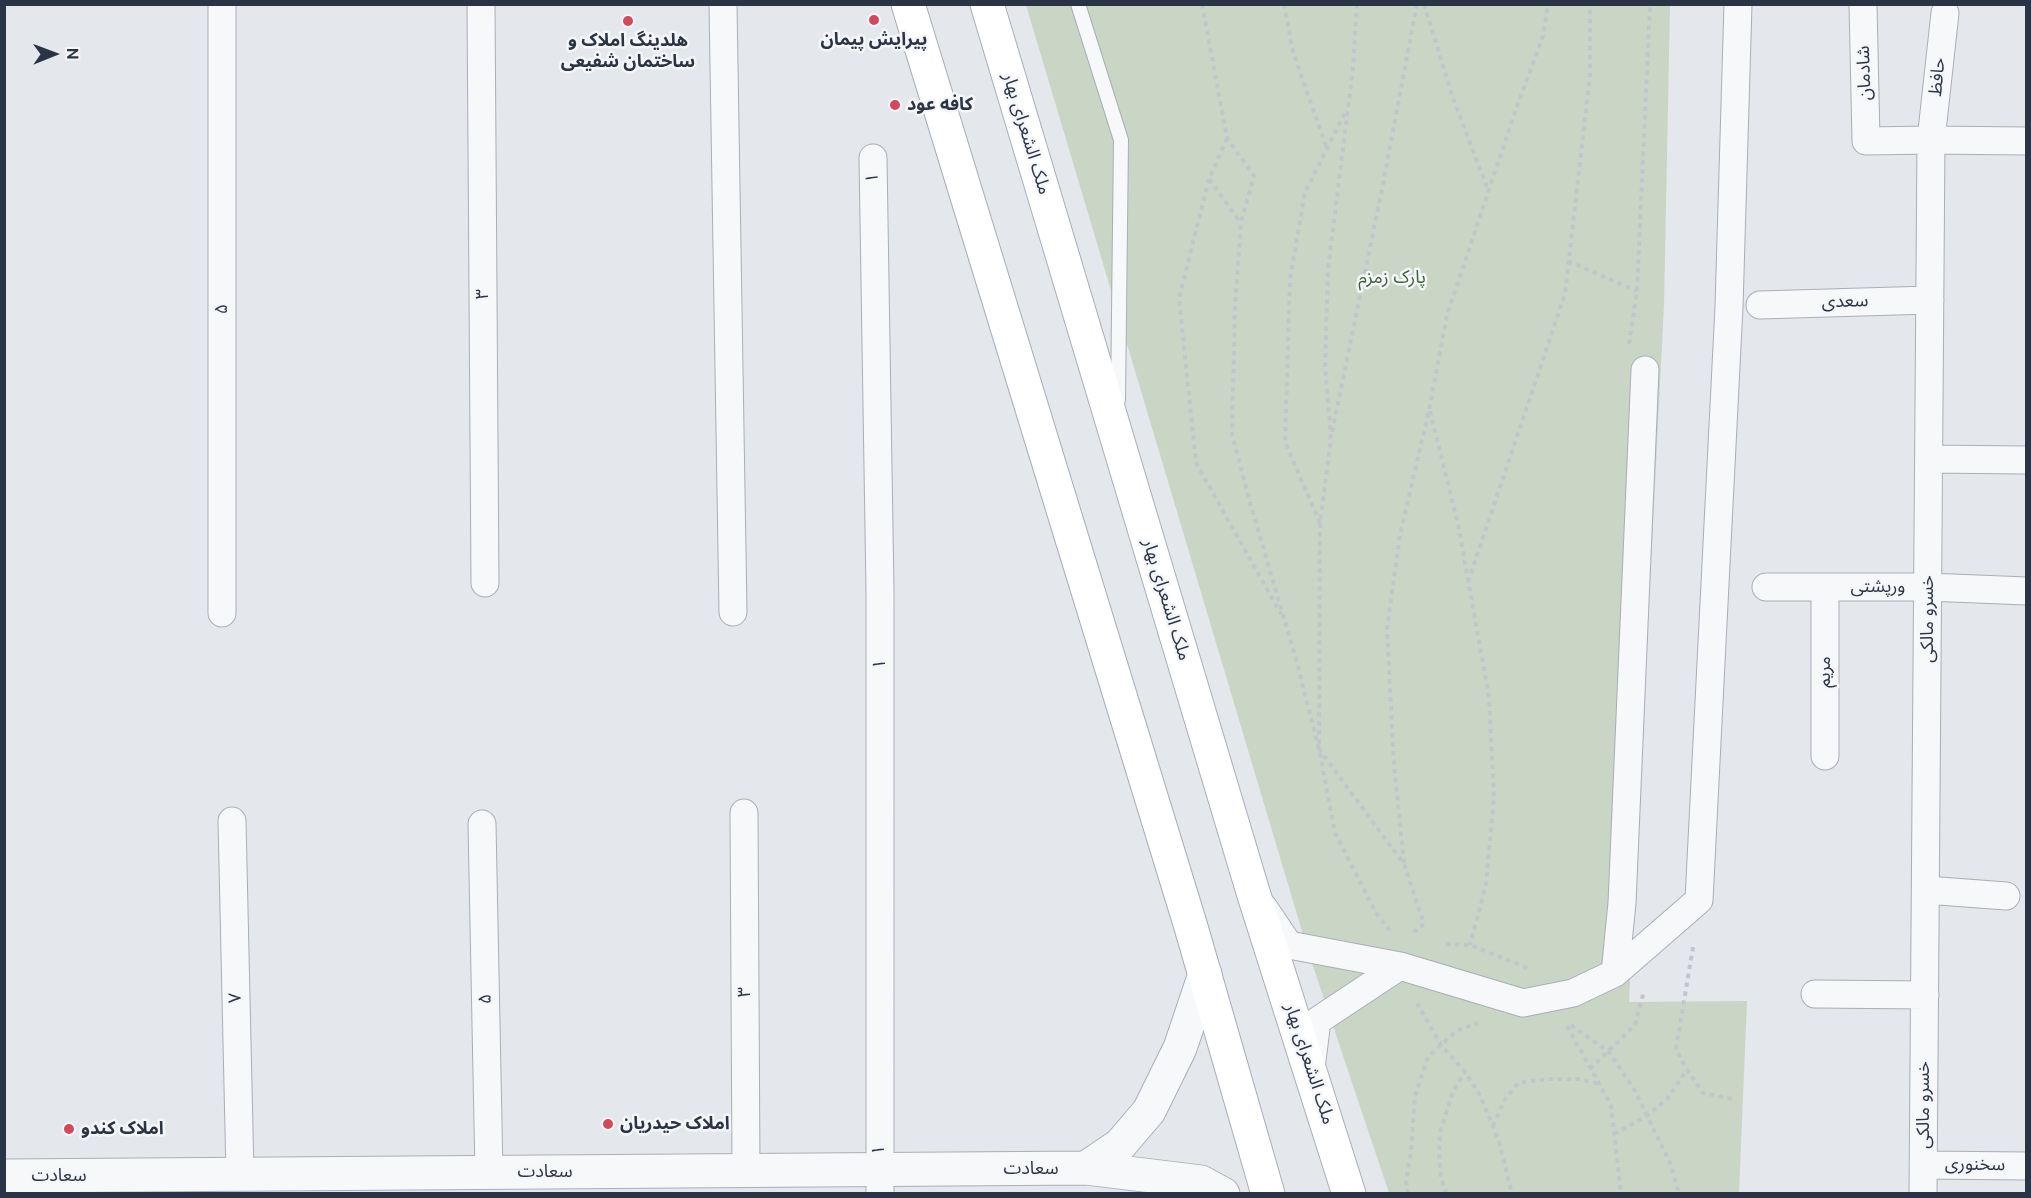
<!DOCTYPE html>
<html>
<head>
<meta charset="utf-8">
<style>
  body { margin:0 }
  #map { position:relative; width:2031px; height:1198px; overflow:hidden; background:#e4e7ec; font-family:"DM Sans",sans-serif }
  canvas { display:block }
  .frame { position:absolute; inset:0; border:6px solid #2b3445; pointer-events:none }
  .north { position:absolute; left:24px; top:24px; width:60px; height:60px; -webkit-text-stroke:4px #f4f6f9; paint-order:stroke; rotate:89deg; font-size:16px; font-weight:700; line-height:24px; text-align:center; color:#2b3445 }
  .north::after { content:''; display:block; margin:auto; width:21px; height:27px; background:#2b3445; clip-path:polygon(50% 0,100% 100%,50% 72%,0 100%) }
</style>
</head>
<body>
<div id="map">
<canvas width="2031" height="1198"></canvas>
<div class="frame"></div>
<div class="north">N</div>
</div>
<script>
const c = document.querySelector('canvas').getContext('2d');
c.lineJoin = 'round';
function fillPath(path, color) { c.fillStyle = color; c.fill(path, 'evenodd'); }
const poly = rows => new Path2D(rows.map(r => 'M' + r).join(''));
function strokePath(path, color, width, dash) { c.strokeStyle = color; c.lineWidth = width; c.lineCap = dash ? 'butt' : 'round'; c.setLineDash(dash || []); c.stroke(path); }
function label(font, color, halo, rows, align = 'center') {
  c.font = font + ' "DM Sans","Noto Sans Arabic",sans-serif'; c.lineWidth = 5; c.setLineDash([]); c.textBaseline = 'middle'; c.strokeStyle = halo; c.fillStyle = color; for (const [text, x, y, turn = 0] of rows) {
    c.save(); c.translate(x, y); c.rotate((+turn || 0) * Math.PI / 180); c.textAlign = isNaN(turn) ? turn : align; if (halo) c.strokeText(text, 0, 0); c.fillText(text, 0, 0); c.restore();
  }
}
const green = poly([
  [1026,5,1670,5,1664,305,1629,1002,1747,1001,1739,1193,1389,1193,1307,948]
]);
const path = poly([
  [1202,4,1227,138,1254,176,1241,222,1235,307,1232,435,1253,513,1296,659,1319,749,1335,833,1376,913,1390,931],
  [1284,4,1293,52,1327,149],
  [1357,4,1353,68,1328,269,1325,366,1331,439,1320,524,1319,749,1404,864,1424,924,1410,935],
  [1424,4,1453,98,1488,190],
  [1227,138,1209,179,1240,222],
  [1209,179,1179,298,1196,463,1281,614],
  [1568,261,1637,291],
  [1629,344,1637,291,1650,4],
  [1430,411,1458,524,1489,697,1494,797,1486,884,1470,945],
  [1332,432,1382,189,1417,4],
  [1320,523,1285,442,1290,279,1305,192,1346,111],
  [1468,582,1565,294,1590,74,1590,4],
  [1404,863,1394,765,1387,629,1400,535,1429,410,1447,315,1516,109,1543,36,1548,4],
  [1446,944,1470,945,1530,969],
  [1693,947,1676,1049,1687,1070,1703,1093,1733,1099],
  [1417,1003,1441,1045,1465,1072,1481,1097,1499,1142,1512,1194],
  [1571,1025,1609,1052,1634,1089,1671,1165,1679,1194],
  [1567,1026,1611,1105,1621,1194],
  [1590,1069,1635,1025,1644,991],
  [1493,1126,1504,1101,1518,1083,1547,1079,1578,1079,1599,1084],
  [1614,1134,1647,1116,1668,1098,1687,1070],
  [1408,1194,1406,1181,1411,1152,1415,1096,1428,1057,1456,1031,1478,1023],
  [1446,1194,1441,1177,1439,1155,1440,1133,1453,1091,1465,1072]
]);
const service = poly([
  [1078,4,1121,140,1118,400]
]);
const minor = poly([
  [222,4,222,613],
  [481,4,485,583],
  [723,4,733,612],
  [1863,4,1866,141,1931,140,1945,13],
  [873,158,880,591,880,1194],
  [1760,305,1930,300],
  [1929,459,2026,460],
  [1766,587,1928,587,2026,591],
  [1825,587,1825,756],
  [744,813,746,1171],
  [232,821,240,1174],
  [482,824,489,1173],
  [1926,890,2006,896],
  [1264,908,1289,945,1400,966,1523,1003,1573,993,1615,973,1622,903,1645,370],
  [1615,973,1699,900,1729,307,1738,4],
  [1815,994,1925,995],
  [1311,1068,1317,1021,1400,966],
  [1924,1165,2026,1166],
  [1923,1194,1931,140,2026,141]
]);
const tertiary = poly([
  [1086,1168,1120,1145,1149,1111,1180,1048,1205,974],
  [4,1176,1086,1168,1201,1182,1223,1194]
]);
const secondary = poly([
  [908,4,1191,927,1268,1194],
  [987,4,1253,892,1349,1194]
]);
const markers = [
  [874,20,6,"#d1495b"],
  [628,21,6,"#d1495b"],
  [895,105,6,"#d1495b"],
  [608,1124,6,"#d1495b"],
  [69,1129,6,"#d1495b"]
];
const poiNames = [
  ["پیرایش پیمان",874,40,"center"],
  ["هلدینگ املاک و",628,41,"center"],
  ["ساختمان شفیعی",628,62,"center"],
  ["کافه عود",907,105],
  ["املاک حیدریان",620,1124],
  ["املاک کندو",81,1129]
];
const streetNames = [
  ["شادمان",1865,73,-92],
  ["حافظ",1938,77,-84],
  ["ملک الشعرای بهار",1026,134,73],
  ["۱",873,178,-91],
  ["۳",483,294,-90],
  ["سعدی",1845,302,-2],
  ["۵",222,309,-90],
  ["ورپشتی",1878,587],
  ["ملک الشعرای بهار",1166,600,73],
  ["خسرو مالکی",1928,619,-90],
  ["۱",880,664,-90],
  ["مریم",1825,672,-90],
  ["۳",745,992,-90],
  ["۷",236,998,-91],
  ["۵",486,999,-91],
  ["ملک الشعرای بهار",1309,1064,72],
  ["خسرو مالکی",1924,1105,-90],
  ["۱",879,1150,-90],
  ["سخنوری",1975,1165,1],
  ["سعادت",1031,1169],
  ["سعادت",545,1172],
  ["سعادت",59,1176]
];
const parkNames = [
  ["پارک زمزم",1392,278]
];
fillPath(green, '#c9d6c5');
strokePath(service, '#a9aeb7', 16);
strokePath(minor, '#a9aeb7', 29);
strokePath(tertiary, '#a9aeb7', 35);
strokePath(secondary, '#a9aeb7', 35);
strokePath(path, '#c2c5cb', 4, [4.5, 4.5]);
strokePath(service, '#f7f8fa', 14);
strokePath(minor, '#f7f8fa', 27);
strokePath(tertiary, '#f7f8fa', 33);
strokePath(secondary, '#fff', 33);
for (const [x, y, r, color] of markers) { const dot = new Path2D(); dot.arc(x, y, r, 0, 2 * Math.PI); c.fillStyle = color; c.fill(dot); strokePath(dot, '#f4f6f9', 2); }
label('bold 18px', '#2b3445', '#f4f6f9', poiNames, 'left');
label('18px', '#2b3445', '#f4f6f9', streetNames);
label('18px', '#3f6138', '#f4f6f9', parkNames);
</script>
</body>
</html>
